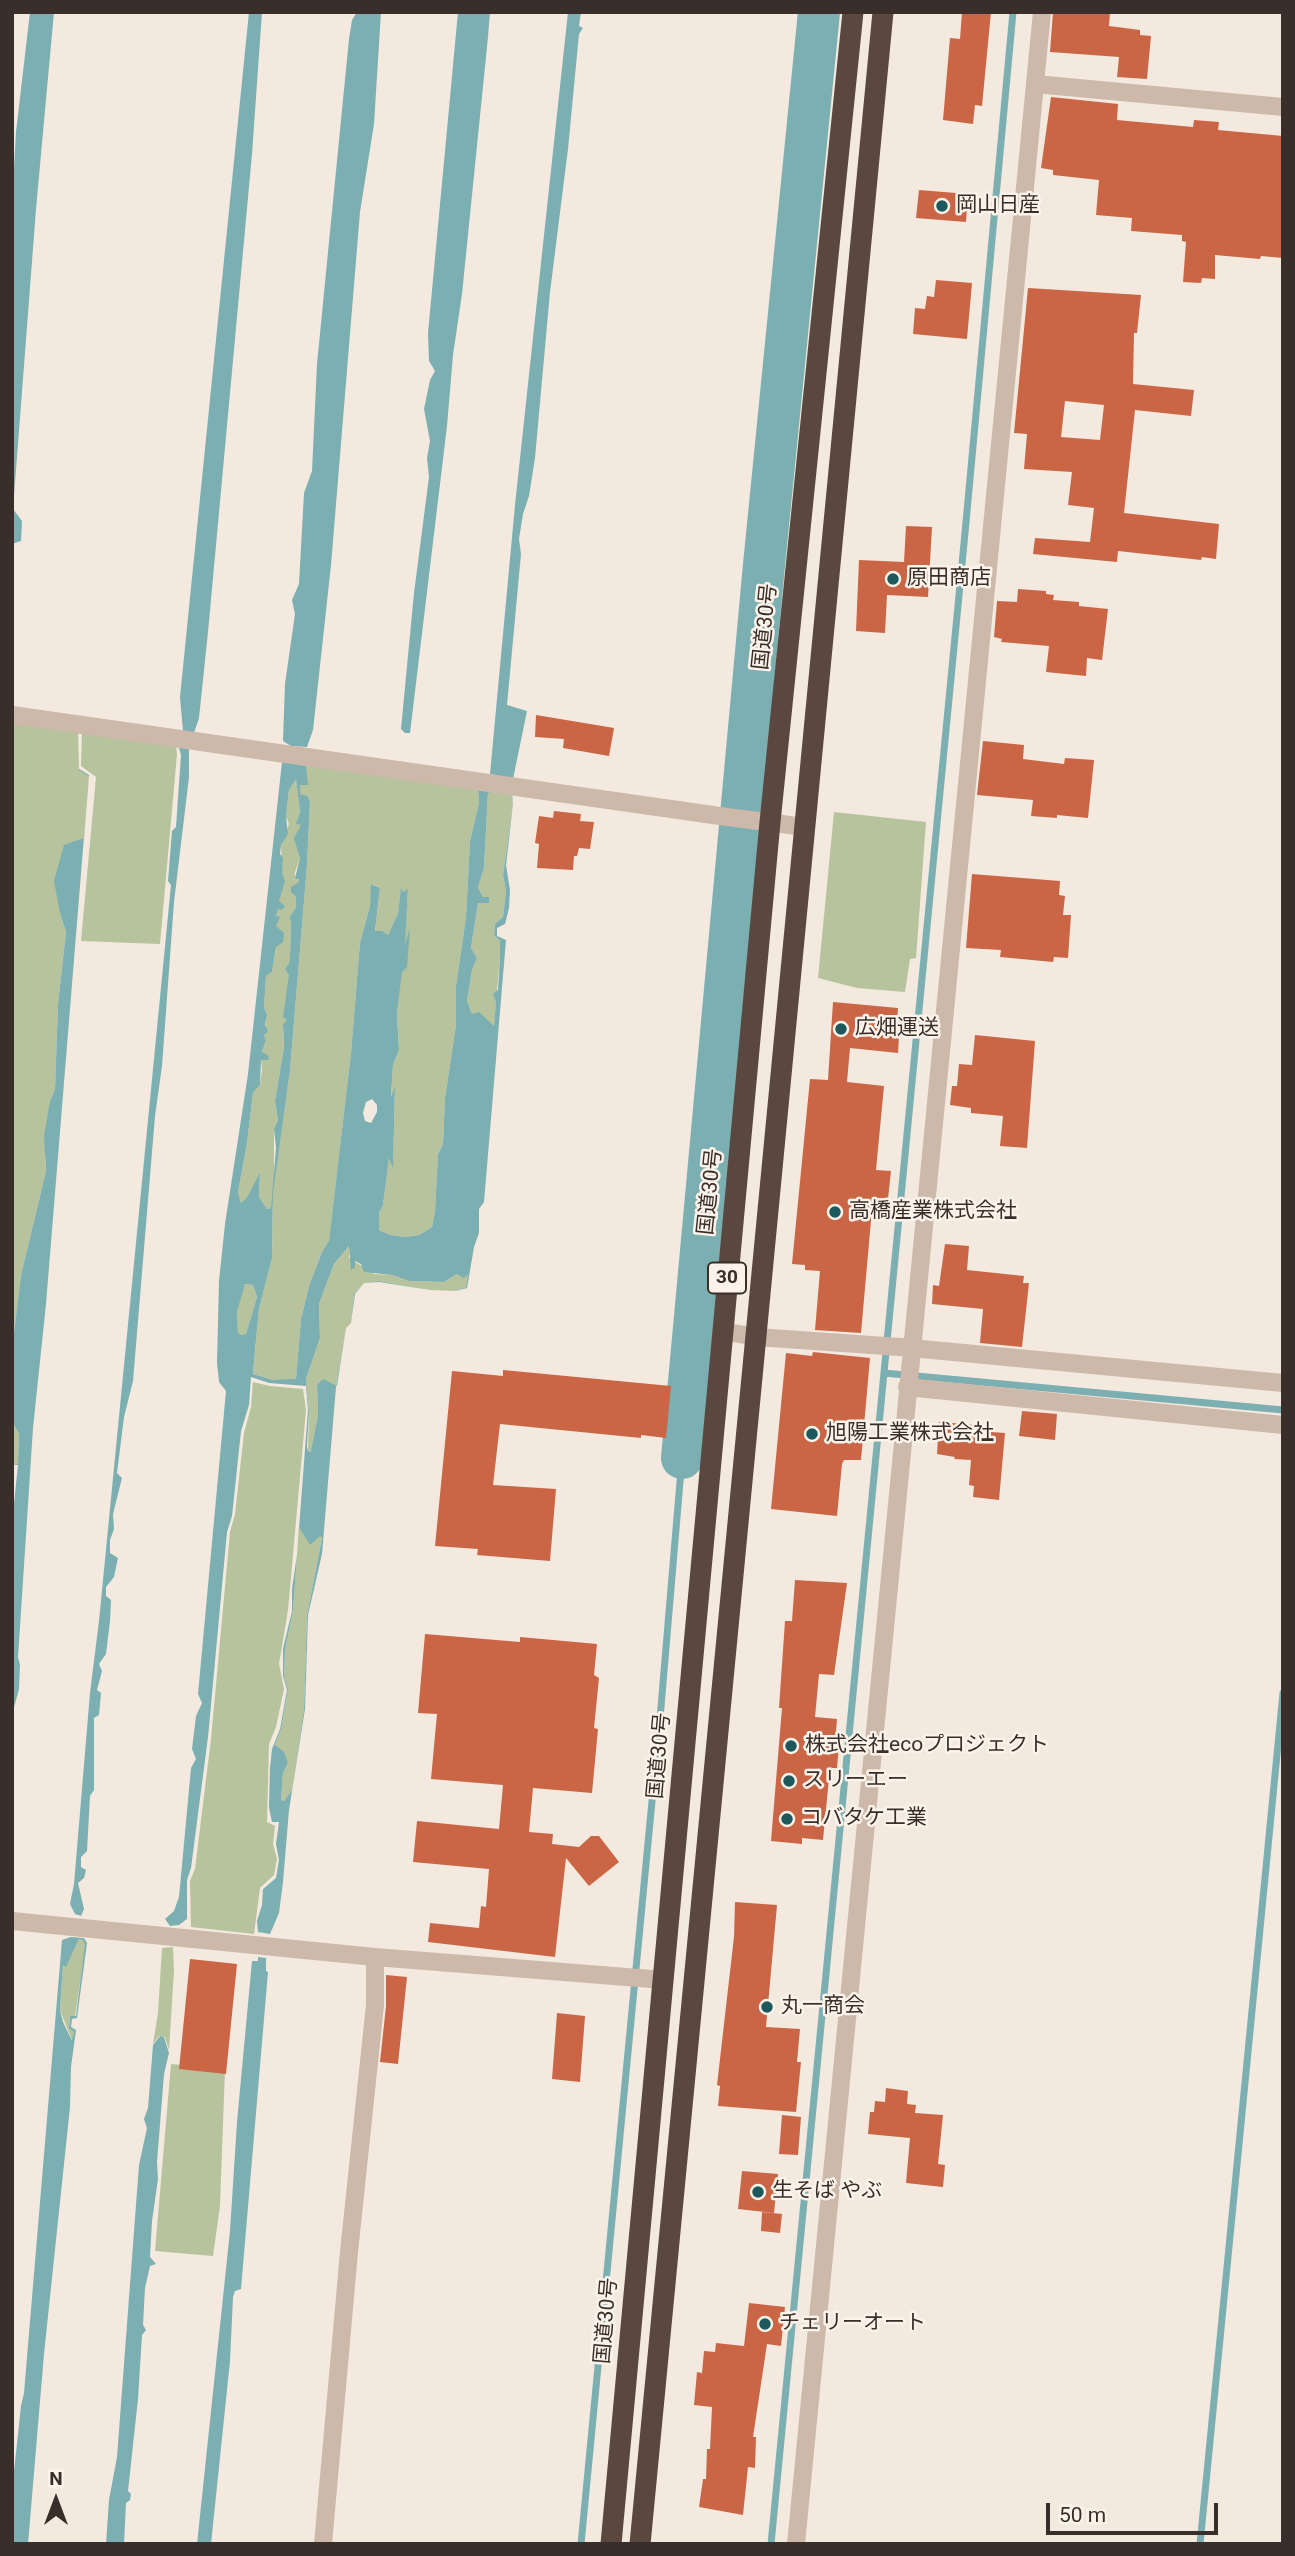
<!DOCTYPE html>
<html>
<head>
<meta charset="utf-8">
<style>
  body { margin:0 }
  #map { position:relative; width:1295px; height:2556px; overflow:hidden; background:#f3e9de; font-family:Roboto,sans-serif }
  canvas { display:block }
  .frame { position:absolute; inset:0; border:14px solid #392e29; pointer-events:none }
  .north { position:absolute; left:21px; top:2465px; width:70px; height:70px; -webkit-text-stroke:5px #fbf3ea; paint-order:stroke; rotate:0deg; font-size:19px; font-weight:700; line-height:28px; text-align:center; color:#392e29 }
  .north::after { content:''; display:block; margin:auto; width:24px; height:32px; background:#392e29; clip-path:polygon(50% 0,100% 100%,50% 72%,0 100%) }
  .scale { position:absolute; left:1046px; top:2503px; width:172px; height:32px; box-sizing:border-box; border:4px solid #392e29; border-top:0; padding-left:9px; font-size:21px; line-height:24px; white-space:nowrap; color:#392e29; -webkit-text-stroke:5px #fbf3ea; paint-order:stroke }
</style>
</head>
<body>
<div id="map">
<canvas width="1295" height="2556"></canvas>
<div class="frame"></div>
<div class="north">N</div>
<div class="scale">50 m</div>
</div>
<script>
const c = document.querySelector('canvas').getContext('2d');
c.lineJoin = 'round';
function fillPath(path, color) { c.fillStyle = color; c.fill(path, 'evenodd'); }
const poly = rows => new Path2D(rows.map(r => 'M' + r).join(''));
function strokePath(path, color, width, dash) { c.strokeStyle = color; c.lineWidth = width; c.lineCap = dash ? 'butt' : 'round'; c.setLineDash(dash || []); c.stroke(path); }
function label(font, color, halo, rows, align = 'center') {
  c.font = font + ' Roboto,"Noto Sans JP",sans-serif'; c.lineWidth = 5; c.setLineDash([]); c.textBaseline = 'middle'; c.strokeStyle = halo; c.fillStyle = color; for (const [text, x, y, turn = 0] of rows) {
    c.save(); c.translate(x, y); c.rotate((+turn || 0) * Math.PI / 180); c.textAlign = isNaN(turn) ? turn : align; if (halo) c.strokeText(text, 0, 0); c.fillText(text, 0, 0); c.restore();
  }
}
const green = poly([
  [12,722,78,731,79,769,89,775,84,838,60,913,66,932,58,1004,55,1089,50,1101,45,1159,46,1171,21,1275,12,1350],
  [82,732,176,745,177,754,160,944,81,941,96,777,81,766],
  [306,766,478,789,479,803,470,841,466,917,456,986,456,1025,445,1098,443,1144,438,1154,435,1211,432,1227,419,1235,405,1237,390,1235,379,1230,379,1213,383,1205,389,1157,393,1165,395,1091,391,1100,393,1065,399,1050,397,1014,404,950,408,890,403,892,401,890,398,913,388,935,375,932,380,888,372,884,370,906,360,943,351,1053,329,1242,322,1252,309,1286,301,1319,296,1380,273,1380,253,1374,259,1309,272,1258,273,1202,271,1208,267,1209,259,1197,260,1175,247,1197,241,1203,238,1192,247,1143,253,1093,260,1085,262,1069,261,1060,268,1060,262,1052,266,1040,264,1035,267,1015,264,1007,266,976,272,972,279,929,276,927,276,917,282,885,281,845,289,824,286,817,289,790,296,778,300,812,297,824,301,825,300,858,295,872,295,878,299,878,296,907,289,918,291,922,288,1020,283,1031,284,1047,275,1101,278,1120,274,1129,274,1181,290,1070,307,865,310,801,300,794,300,785],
  [504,790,511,794,513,804,503,875,506,891,503,917,495,925,494,935,500,941,500,956,494,1026,472,1014,467,1001,472,970,477,958,471,948,478,903,489,897,483,897,478,887,484,868,488,793],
  [834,812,926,822,916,958,910,959,905,992,857,988,818,978],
  [350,1245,349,1258,374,1274,392,1275,409,1281,444,1282,457,1274,469,1273,466,1287,456,1291,430,1290,379,1281,364,1283,354,1294,351,1323,346,1328,336,1387,317,1385,318,1415,312,1452,308,1451,309,1411,306,1379,320,1338,319,1304,334,1264],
  [244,1284,253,1285,257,1297,246,1334,241,1335,238,1332,237,1312],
  [253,1382,270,1386,303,1389,306,1410,288,1610,279,1664,284,1689,276,1727,269,1744,267,1822,275,1826,273,1844,277,1859,274,1875,260,1888,254,1934,191,1927,190,1881,195,1869,211,1739,230,1532,235,1514,244,1433,251,1407],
  [12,1421,19,1434,18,1465,12,1464],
  [299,1526,322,1537,307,1615,304,1709,292,1790,284,1801,281,1800,283,1773,288,1763,275,1745,281,1729,288,1690,284,1676,285,1650,293,1611],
  [79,1939,83,1940,86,1944,75,2016,70,2016,69,2027,74,2032,73,2043,60,2010,63,1964,66,1966],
  [173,1947,174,1970,169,2050,165,2037,159,2036,153,2044,158,2013,162,1948],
  [171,2064,225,2069,220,2206,213,2256,155,2251]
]);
const water = poly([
  [30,12,54,12,36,209,13,509,22,521,21,541,12,544,12,203,16,132],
  [249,12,262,12,252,154,208,632,199,718,194,733,183,731,180,697],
  [357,12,381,12,374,124,360,212,331,565,313,730,307,747,291,746,283,741,285,684,295,614,292,600,299,584,304,493,312,471,317,364,349,39,352,20],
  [458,12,490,12,488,37,462,294,453,355,447,426,410,733,405,733,401,729,414,593,429,477,427,458,430,441,424,409,430,380,435,371,429,361,428,333],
  [568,12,581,12,579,26,583,28,579,34,568,149,550,292,535,458,529,496,523,514,519,539,521,554,507,705,527,711,513,779,490,774,515,505],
  [78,731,79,769,89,775,46,1304,33,1428,18,1657,20,1665,19,1689,12,1715,12,1523,18,1465,12,1464,18,1464,19,1434,12,1421,12,1350,21,1275,46,1171,44,1136,50,1101,55,1089,58,1004,66,932,60,913,54,881,64,845,84,838,89,776,79,770],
  [179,748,189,748,189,777,174,902,162,1066,155,1116,133,1381,124,1417,117,1473,122,1478,113,1514,114,1529,110,1540,110,1553,118,1558,114,1577,106,1587,106,1596,111,1600,110,1621,106,1654,99,1664,102,1671,97,1690,101,1693,99,1715,94,1718,94,1790,90,1796,87,1851,81,1857,81,1867,86,1870,84,1878,78,1883,84,1909,81,1916,75,1914,70,1904,74,1884,90,1693,99,1621,171,885,168,881,172,831,176,827,181,755],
  [282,762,477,788,486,791,504,790,512,794,513,804,506,865,510,890,509,908,505,924,497,928,497,936,506,940,484,1202,479,1209,479,1233,474,1247,467,1288,456,1291,430,1290,379,1282,364,1283,355,1294,351,1323,346,1328,336,1387,322,1554,308,1615,305,1709,289,1810,283,1882,279,1913,270,1934,258,1932,257,1921,262,1905,263,1889,276,1878,279,1860,276,1844,279,1822,272,1822,269,1807,270,1768,272,1749,280,1729,287,1690,283,1676,283,1649,292,1611,292,1589,297,1555,308,1410,306,1386,269,1383,251,1377,249,1405,241,1431,232,1516,227,1532,208,1737,191,1868,187,1880,187,1919,179,1925,170,1926,165,1919,174,1911,179,1897,191,1768,196,1759,192,1749,196,1716,202,1703,198,1694,226,1391,219,1382,217,1363,219,1281,225,1224,248,1074],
  [306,766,478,789,479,803,470,841,466,917,456,986,456,1025,445,1098,443,1144,438,1154,435,1211,432,1227,419,1235,405,1237,390,1235,379,1230,379,1213,383,1205,389,1158,393,1168,395,1087,391,1097,393,1065,399,1050,397,1014,402,972,407,967,410,928,405,945,408,889,403,892,401,888,398,913,388,935,382,931,375,931,380,888,371,884,370,906,360,943,351,1053,329,1241,322,1252,309,1286,301,1319,296,1379,273,1380,253,1374,255,1351,259,1309,272,1258,273,1193,290,1070,307,865,310,801,307,796,300,794,300,785,308,785],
  [296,779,300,812,296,824,301,825,294,838,300,858,295,878,299,879,298,883,291,887,291,892,296,896,296,907,289,918,291,922,290,955,289,964,285,969,289,975,283,1017,287,1020,283,1025,284,1047,275,1101,278,1120,274,1129,276,1148,271,1208,267,1209,259,1197,260,1173,247,1197,241,1203,238,1192,247,1143,253,1093,260,1085,261,1060,269,1060,268,1055,262,1052,266,1040,264,1035,268,1031,265,1025,267,1015,264,1007,266,976,272,972,276,947,283,942,284,933,276,926,280,917,276,916,278,909,282,910,285,906,279,901,285,881,282,873,283,858,280,854,281,845,288,834,286,817,289,790],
  [504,790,511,794,513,804,503,875,506,891,503,917,495,924,494,935,500,941,500,956,498,990,493,994,496,1001,494,1026,479,1012,472,1014,467,1001,472,970,477,958,471,948,478,903,489,903,489,897,483,897,478,887,484,868,488,793],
  [372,1099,377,1105,377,1112,371,1123,365,1121,363,1113,366,1102],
  [349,1246,351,1270,355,1267,355,1261,361,1264,364,1272,392,1275,409,1281,444,1282,457,1274,464,1278,468,1274,466,1287,456,1291,430,1290,379,1281,364,1283,354,1294,351,1323,346,1328,337,1386,323,1379,317,1385,318,1415,311,1452,308,1451,307,1446,309,1411,306,1379,320,1338,319,1304,334,1264],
  [245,1284,253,1285,257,1297,246,1334,241,1335,238,1332,237,1312],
  [299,1527,310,1545,320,1536,322,1538,307,1615,304,1709,292,1790,284,1801,281,1800,283,1773,288,1763,284,1752,275,1745,281,1729,288,1690,284,1676,285,1650,293,1611],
  [71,1937,84,1938,87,1943,77,2018,72,2019,71,2027,76,2030,71,2067,70,2107,44,2354,28,2544,12,2544,12,2490,21,2406,24,2393,62,1940],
  [79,1939,83,1940,85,1944,76,2016,70,2016,69,2028,74,2032,72,2041,63,2022,60,2010,63,1965,66,1967],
  [258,1957,266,1958,266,1971,268,1972,241,2289,235,2291,233,2297,230,2361,211,2544,197,2544,230,2231,237,2122,252,1961,258,1961],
  [160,2036,164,2037,169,2053,164,2074,157,2162,158,2179,152,2221,150,2257,156,2264,150,2266,145,2288,143,2325,146,2330,142,2335,138,2399,128,2491,131,2494,130,2500,126,2503,124,2544,106,2544,109,2500,117,2457,139,2165,147,2128,144,2119,148,2108,153,2045]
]);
const stream = poly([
  [884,1373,1283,1410],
  [581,2544,661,1707,682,1458],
  [771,2544,965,533,1013,12],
  [1200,2544,1283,1693]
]);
const river = poly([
  [682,1458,764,565,819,12]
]);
const building = poly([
  [962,12,991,12,982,106,975,105,973,124,943,120,950,38,960,39],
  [1053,12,1110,12,1109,26,1140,30,1140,35,1151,36,1147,79,1117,77,1119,57,1050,52],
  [1051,97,1118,104,1117,120,1193,127,1194,120,1219,122,1218,130,1283,136,1283,258,1261,256,1260,259,1215,255,1215,279,1202,278,1201,283,1183,282,1186,242,1182,241,1182,235,1131,231,1132,218,1096,215,1099,180,1053,175,1053,170,1041,168],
  [919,190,968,194,966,222,916,218],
  [936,280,972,283,967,339,913,334,915,308,925,309,927,296,934,297],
  [1028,288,1141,295,1137,333,1134,333,1133,384,1194,390,1191,416,1135,410,1124,513,1219,524,1216,559,1202,557,1201,560,1118,551,1117,562,1033,554,1035,538,1090,542,1094,508,1068,505,1072,472,1024,469,1027,434,1014,433],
  [1065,401,1104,405,1100,440,1061,437],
  [906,526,932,527,928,597,887,595,885,633,856,631,859,560,904,562],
  [1018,589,1046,591,1046,594,1054,595,1053,600,1079,602,1079,606,1108,609,1102,660,1087,658,1086,676,1046,672,1049,646,1001,642,1002,639,994,637,997,601,1017,602],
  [536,715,614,728,609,756,563,748,564,739,535,737],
  [983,741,1024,745,1023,759,1064,764,1065,758,1094,760,1088,818,1057,815,1057,818,1031,816,1033,800,977,795],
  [554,811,581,814,580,821,594,822,590,849,579,848,577,856,574,856,573,870,537,868,539,844,535,843,539,816,553,818],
  [972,874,1060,881,1059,895,1065,896,1063,915,1071,915,1068,958,1054,957,1053,962,1000,957,1001,950,966,948],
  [833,1002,898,1008,897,1021,900,1022,898,1053,850,1048,847,1082,884,1086,876,1170,891,1171,888,1199,873,1198,861,1333,815,1330,820,1271,805,1270,805,1265,792,1264,810,1079,828,1080],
  [975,1035,1035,1041,1027,1148,1000,1146,1003,1116,971,1113,971,1108,950,1105,952,1086,957,1086,959,1064,972,1065],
  [945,1244,969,1246,967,1270,1024,1276,1023,1283,1029,1283,1022,1347,980,1343,983,1309,932,1304,933,1285,939,1286],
  [813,1352,870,1358,861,1460,844,1460,842,1464,837,1516,771,1509,786,1353,812,1356],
  [503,1370,671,1386,666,1438,641,1435,641,1438,500,1424,493,1485,556,1489,550,1561,477,1555,478,1549,435,1546,452,1371,503,1376],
  [1022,1411,1057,1414,1055,1440,1019,1436],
  [939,1422,978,1425,977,1431,1005,1433,999,1500,973,1497,974,1486,969,1485,971,1460,954,1459,955,1457,937,1454],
  [795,1580,847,1583,834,1675,819,1674,815,1717,837,1719,835,1744,839,1745,837,1768,830,1768,823,1840,802,1838,802,1844,771,1841,782,1708,779,1708,785,1621,792,1621],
  [425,1634,520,1642,520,1637,597,1644,594,1675,599,1678,594,1728,598,1729,592,1793,533,1788,529,1832,553,1834,552,1844,579,1847,591,1836,599,1836,619,1862,589,1886,566,1858,555,1957,428,1942,430,1923,479,1928,481,1906,486,1907,489,1869,413,1862,417,1821,499,1829,503,1785,431,1779,437,1714,418,1713],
  [735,1902,777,1905,766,2027,800,2029,797,2062,801,2062,796,2112,718,2106,720,2086,717,2085,734,1937],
  [190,1959,237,1964,226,2074,179,2069],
  [386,1975,407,1977,398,2064,380,2062,386,2006],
  [557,2013,585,2016,580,2082,552,2079],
  [886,2088,908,2091,907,2104,916,2105,915,2113,943,2115,938,2164,945,2165,943,2187,906,2183,910,2138,868,2134,870,2112,874,2112,875,2101,885,2102],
  [782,2115,801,2117,798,2155,779,2154],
  [742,2171,778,2174,774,2213,738,2209],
  [762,2212,782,2214,780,2233,761,2231],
  [749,2303,785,2307,781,2346,767,2344,753,2437,756,2437,755,2468,748,2467,743,2515,699,2507,703,2479,706,2479,707,2449,710,2449,712,2407,694,2405,697,2372,702,2373,704,2351,715,2352,716,2343,744,2346]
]);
const minor = poly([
  [1035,84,1283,107],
  [12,715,727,817,805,827],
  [722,1331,756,1337,900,1347,1283,1383],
  [907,1387,1283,1425],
  [12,1921,375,1957,375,2005,349,2252,323,2544],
  [375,1957,664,1980],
  [796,2544,1042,12]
]);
const highway = poly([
  [611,2544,770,822,853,12],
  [640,2544,883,12]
]);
const markers = [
  [942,206,7,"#1d585c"],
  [893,579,7,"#1d585c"],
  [841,1029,7,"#1d585c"],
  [835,1212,7,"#1d585c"],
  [812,1434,7,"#1d585c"],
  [791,1746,7,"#1d585c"],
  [789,1781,7,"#1d585c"],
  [787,1819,7,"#1d585c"],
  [767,2007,7,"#1d585c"],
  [758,2192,7,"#1d585c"],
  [765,2324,7,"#1d585c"]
];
const shields = [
  [727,1278,38]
];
const shieldNames = [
  ["30",727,1278]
];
const poiNames = [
  ["岡山日産",956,206],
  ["原田商店",907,579],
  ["広畑運送",855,1029],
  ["高橋産業株式会社",849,1212],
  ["旭陽工業株式会社",826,1434],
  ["株式会社ecoプロジェクト",805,1746],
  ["スリーエー",803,1781],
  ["コバタケ工業",801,1819],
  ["丸一商会",781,2007],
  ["生そば やぶ",772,2192],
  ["チェリーオート",779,2324]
];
const streetNames = [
  ["国道30号",766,627,-84],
  ["国道30号",711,1192,-84],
  ["国道30号",660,1756,-85],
  ["国道30号",607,2321,-85]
];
fillPath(green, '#b6c39d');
fillPath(water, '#7bafb2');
strokePath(stream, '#7bafb2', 7);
strokePath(river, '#7bafb2', 42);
fillPath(building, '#ca6645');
strokePath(minor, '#ccb9a9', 18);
strokePath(highway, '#5a4840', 21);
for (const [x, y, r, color] of markers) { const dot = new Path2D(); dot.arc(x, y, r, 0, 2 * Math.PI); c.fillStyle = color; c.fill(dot); strokePath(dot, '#fbf3ea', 2.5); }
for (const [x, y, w] of shields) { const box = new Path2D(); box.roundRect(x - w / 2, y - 15.5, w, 31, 5); c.fillStyle = '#fbf3ea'; c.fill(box); strokePath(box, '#392e29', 2); }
label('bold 19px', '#392e29', null, shieldNames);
label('21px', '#392e29', '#fbf3ea', poiNames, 'left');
label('21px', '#392e29', '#fbf3ea', streetNames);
</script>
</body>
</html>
